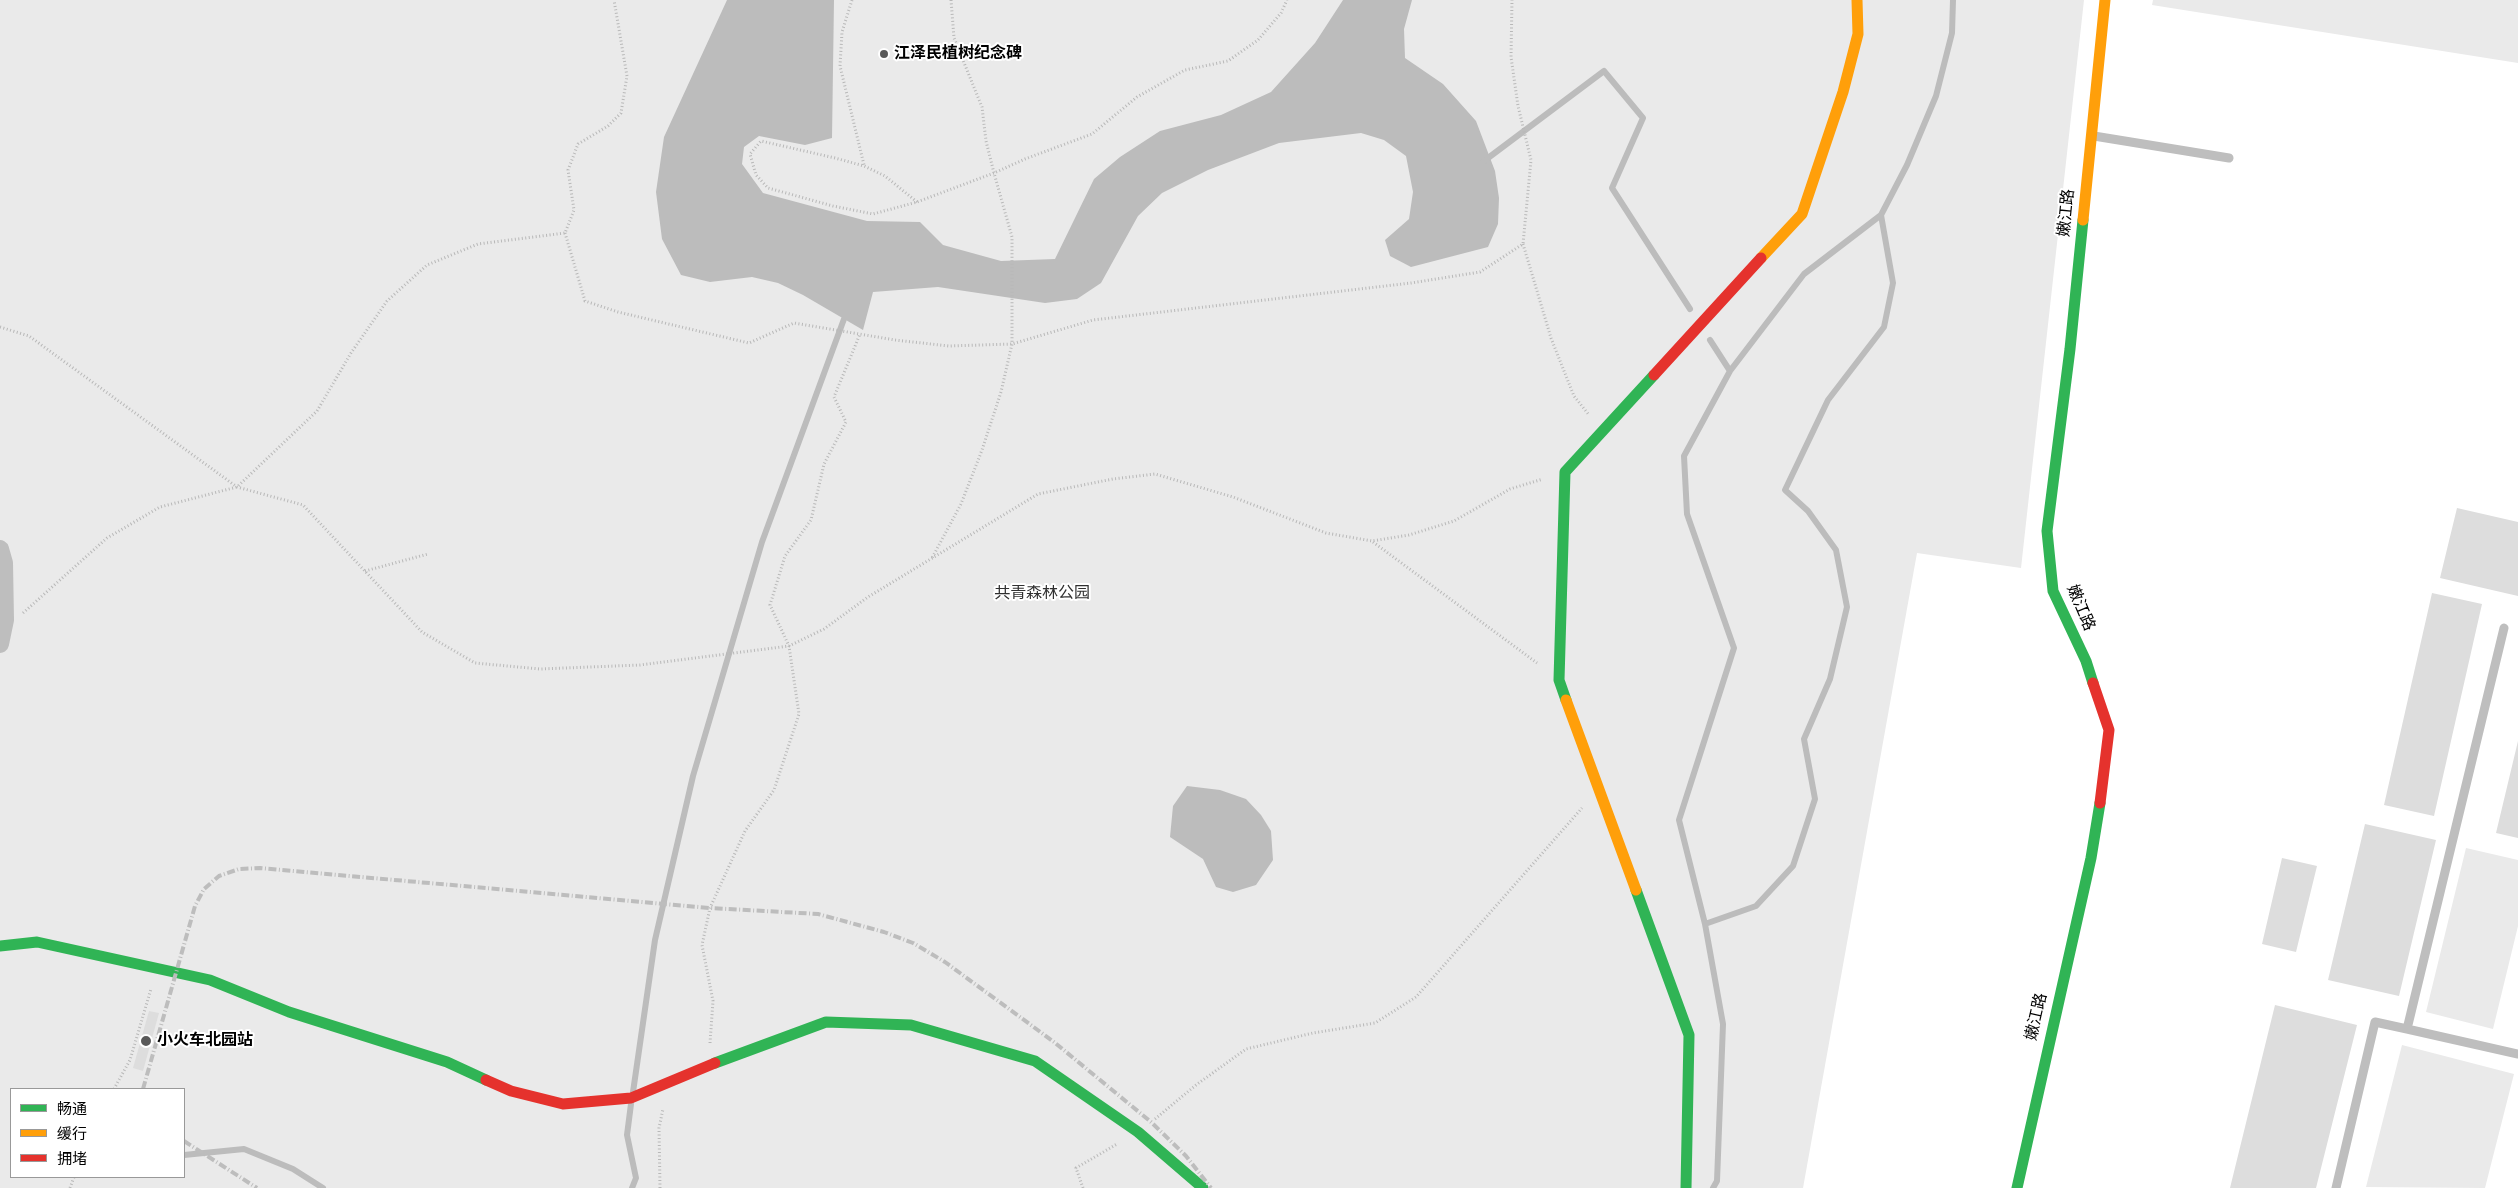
<!DOCTYPE html>
<html>
<head>
<meta charset="utf-8">
<style>
  body { margin:0 }
  #map { position:relative; width:2518px; height:1188px; overflow:hidden; background:#fff; font-family:"Sofia Sans Condensed","Noto Sans SC",sans-serif }
  canvas { display:block }
  .legend { position:absolute; left:10px; top:1088px; width:175px; height:90px; box-sizing:border-box; background:#fff; border:1px solid #999; margin:0; padding:6px 9px; list-style:none; font-size:15px; color:#000 }
  .legend li { display:flex; align-items:center; gap:10px; height:25px }
  .legend b { width:25px; border:1px solid #999 }
</style>
</head>
<body>
<div id="map">
<canvas width="2518" height="1188"></canvas>
<ul class="legend">
<li><b style="height:6px;background:#30b455"></b>畅通</li>
<li><b style="height:6px;background:#ff9f0a"></b>缓行</li>
<li><b style="height:6px;background:#e5322d"></b>拥堵</li>
</ul>
</div>
<script>
const c = document.querySelector('canvas').getContext('2d');
c.lineJoin = 'round';
function fillPath(path, color) { c.fillStyle = color; c.fill(path, 'evenodd'); }
const poly = rows => new Path2D(rows.map(r => 'M' + r).join(''));
function strokePath(path, color, width, dash) { c.strokeStyle = color; c.lineWidth = width; c.lineCap = dash ? 'butt' : 'round'; c.setLineDash(dash || []); c.stroke(path); }
function label(font, color, halo, rows, align = 'center') {
  c.font = font + ' "Sofia Sans Condensed","Noto Sans SC",sans-serif'; c.lineWidth = 4; c.setLineDash([]); c.textBaseline = 'middle'; c.strokeStyle = halo; c.fillStyle = color; for (const [text, x, y, turn = 0] of rows) {
    c.save(); c.translate(x, y); c.rotate((+turn || 0) * Math.PI / 180); c.textAlign = isNaN(turn) ? turn : align; if (halo) c.strokeText(text, 0, 0); c.fillText(text, 0, 0); c.restore();
  }
}
const green = poly([
  [0,0,2084,0,2021,568,1917,553,1803,1188,0,1188],
  [11,1089,184,1089,184,1177,11,1177],
  [2153,0,2518,0,2518,63,2152,5],
  [2466,848,2518,860,2518,926,2493,1029,2426,1012],
  [2402,1045,2514,1074,2485,1188,2366,1187]
]);
const water = poly([
  [727,0,834,0,832,138,805,145,759,136,744,147,742,164,763,193,867,221,920,222,943,245,1001,261,1055,259,1094,179,1120,157,1160,131,1221,115,1271,92,1315,43,1343,0,1412,0,1404,29,1405,58,1443,84,1476,121,1495,171,1499,198,1498,224,1488,247,1411,267,1390,256,1385,240,1409,219,1413,192,1406,156,1384,140,1361,133,1279,143,1208,170,1162,193,1138,216,1101,283,1077,299,1045,303,938,287,873,292,863,330,803,295,778,283,752,277,710,282,681,275,662,239,656,192,664,137],
  [1187,786,1220,790,1246,799,1261,815,1271,831,1273,860,1256,885,1233,892,1216,887,1203,859,1170,837,1173,806]
]);
const stream = poly([
  [1484,161,1604,71,1643,118,1612,188,1690,309],
  [1710,340,1730,371,1684,456,1687,514,1734,648,1679,820,1705,924,1723,1024,1717,1181,1713,1188],
  [1730,371,1804,274,1881,215],
  [1705,924,1756,906,1793,866,1815,799,1804,739,1830,679,1847,607,1836,550,1808,511,1785,490,1828,400,1884,327,1893,283,1881,215,1907,165,1936,96,1952,33,1953,0],
  [633,1092,655,940,693,776,762,542,844,319],
  [631,1104,627,1135,636,1178,632,1188],
  [184,1155,244,1149,293,1169,323,1188]
]);
const building = poly([
  [2457,508,2518,522,2518,596,2440,578],
  [2432,593,2482,604,2434,816,2384,805],
  [2518,741,2518,838,2496,833],
  [2365,824,2436,840,2399,996,2328,980],
  [2282,858,2317,866,2296,952,2262,944],
  [2275,1005,2357,1025,2316,1188,2230,1188],
  [149,1011,159,1013,143,1071,133,1068]
]);
const path = poly([
  [852,0,842,32,840,66,864,165],
  [951,0,954,38,982,107,986,141,994,173,1025,159,1092,134,1137,97,1185,70,1228,61,1258,40,1281,13,1287,0],
  [917,202,885,176,864,166,835,158,761,141,750,154,756,175,768,188,833,206,873,214,917,202,994,173,1012,237,1012,344,1001,392,982,450,961,504,932,558],
  [565,233,585,301,618,312,749,343,794,323,895,340,949,346,1012,344,1093,320,1411,283,1480,272,1523,244,1531,160,1518,106,1511,57,1512,0],
  [1523,244,1551,338,1574,396,1589,415],
  [0,327,29,336,237,487,303,505,422,632,475,663,540,669,640,665,789,646,824,629,868,597,1038,494,1113,479,1155,474,1233,497,1326,533,1372,541,1409,535,1454,521,1510,489,1543,479],
  [1373,542,1537,663],
  [365,571,428,554],
  [23,613,107,538,160,507,237,487,317,411,351,353,387,301,427,265,478,244,565,233,574,210,568,170,578,144,608,126,621,113,627,76,614,0],
  [710,1043,713,1001,702,945,710,908,745,831,774,790,799,714,789,646,770,605,785,556,811,520,824,464,846,422,834,397,860,334],
  [114,1089,130,1060,151,989],
  [1155,1119,1196,1085,1246,1049,1313,1033,1375,1023,1416,997,1582,808],
  [70,1188,74,1177],
  [660,1188,659,1128,663,1109],
  [1083,1188,1076,1168,1117,1144]
]);
const lane = poly([
  [2094,136,2229,158],
  [2504,628,2407,1029,2518,1054],
  [2336,1188,2375,1022,2407,1029]
]);
const street = poly([
  [0,549,4,563,5,620,0,644]
]);
const fast = poly([
  [2083,220,2070,349,2047,531,2053,591,2086,661,2093,683],
  [1566,700,1559,680,1565,472,1654,375],
  [1636,890,1689,1035,1686,1188],
  [0,946,37,942,210,980,289,1012,447,1062,486,1080],
  [715,1063,826,1022,911,1025,1035,1061,1138,1132,1203,1188],
  [2017,1188,2091,858,2100,803]
]);
const slow = poly([
  [2083,220,2105,0],
  [1761,258,1802,214,1843,92,1858,34,1857,0],
  [1566,700,1636,890]
]);
const jam = poly([
  [1654,375,1761,258],
  [2093,683,2109,730,2100,803],
  [486,1080,511,1091,563,1104,631,1098,715,1063]
]);
const rail = poly([
  [143,1089,195,906,204,889,219,876,239,869,260,868,710,908,818,914,884,932,913,943,945,962,1054,1042,1151,1122,1186,1156,1211,1188],
  [184,1141,257,1188]
]);
const markers = [
  [884,54,5,"#595959"],
  [146,1041,6,"#595959"]
];
const poiNames = [
  ["江泽民植树纪念碑",894,54],
  ["小火车北园站",157,1041]
];
const streetNames = [
  ["嫩江路",2067,213,-84],
  ["嫩江路",2080,608,67],
  ["嫩江路",2037,1017,-77]
];
const parkNames = [
  ["共青森林公园",1042,594]
];
fillPath(green, '#eaeaea');
fillPath(water, '#bcbcbc');
strokePath(stream, '#bcbcbc', 6);
fillPath(building, '#ddd');
strokePath(path, '#b8b8b8', 3, [1, 2.5]);
strokePath(lane, '#bebebe', 9);
strokePath(street, '#bebebe', 18);
strokePath(fast, '#30b455', 11);
strokePath(slow, '#ff9f0a', 11);
strokePath(jam, '#e5322d', 11);
strokePath(rail, '#bdbdbd', 4, [8, 2.5, 1, 2.5]);
for (const [x, y, r, color] of markers) { const dot = new Path2D(); dot.arc(x, y, r, 0, 2 * Math.PI); c.fillStyle = color; c.fill(dot); strokePath(dot, '#fff', 2); }
label('bold 16px', '#000', '#fff', poiNames, 'left');
label('16px', '#000', '#fff', streetNames);
label('16px', '#303030', '#fff', parkNames);
</script>
</body>
</html>
